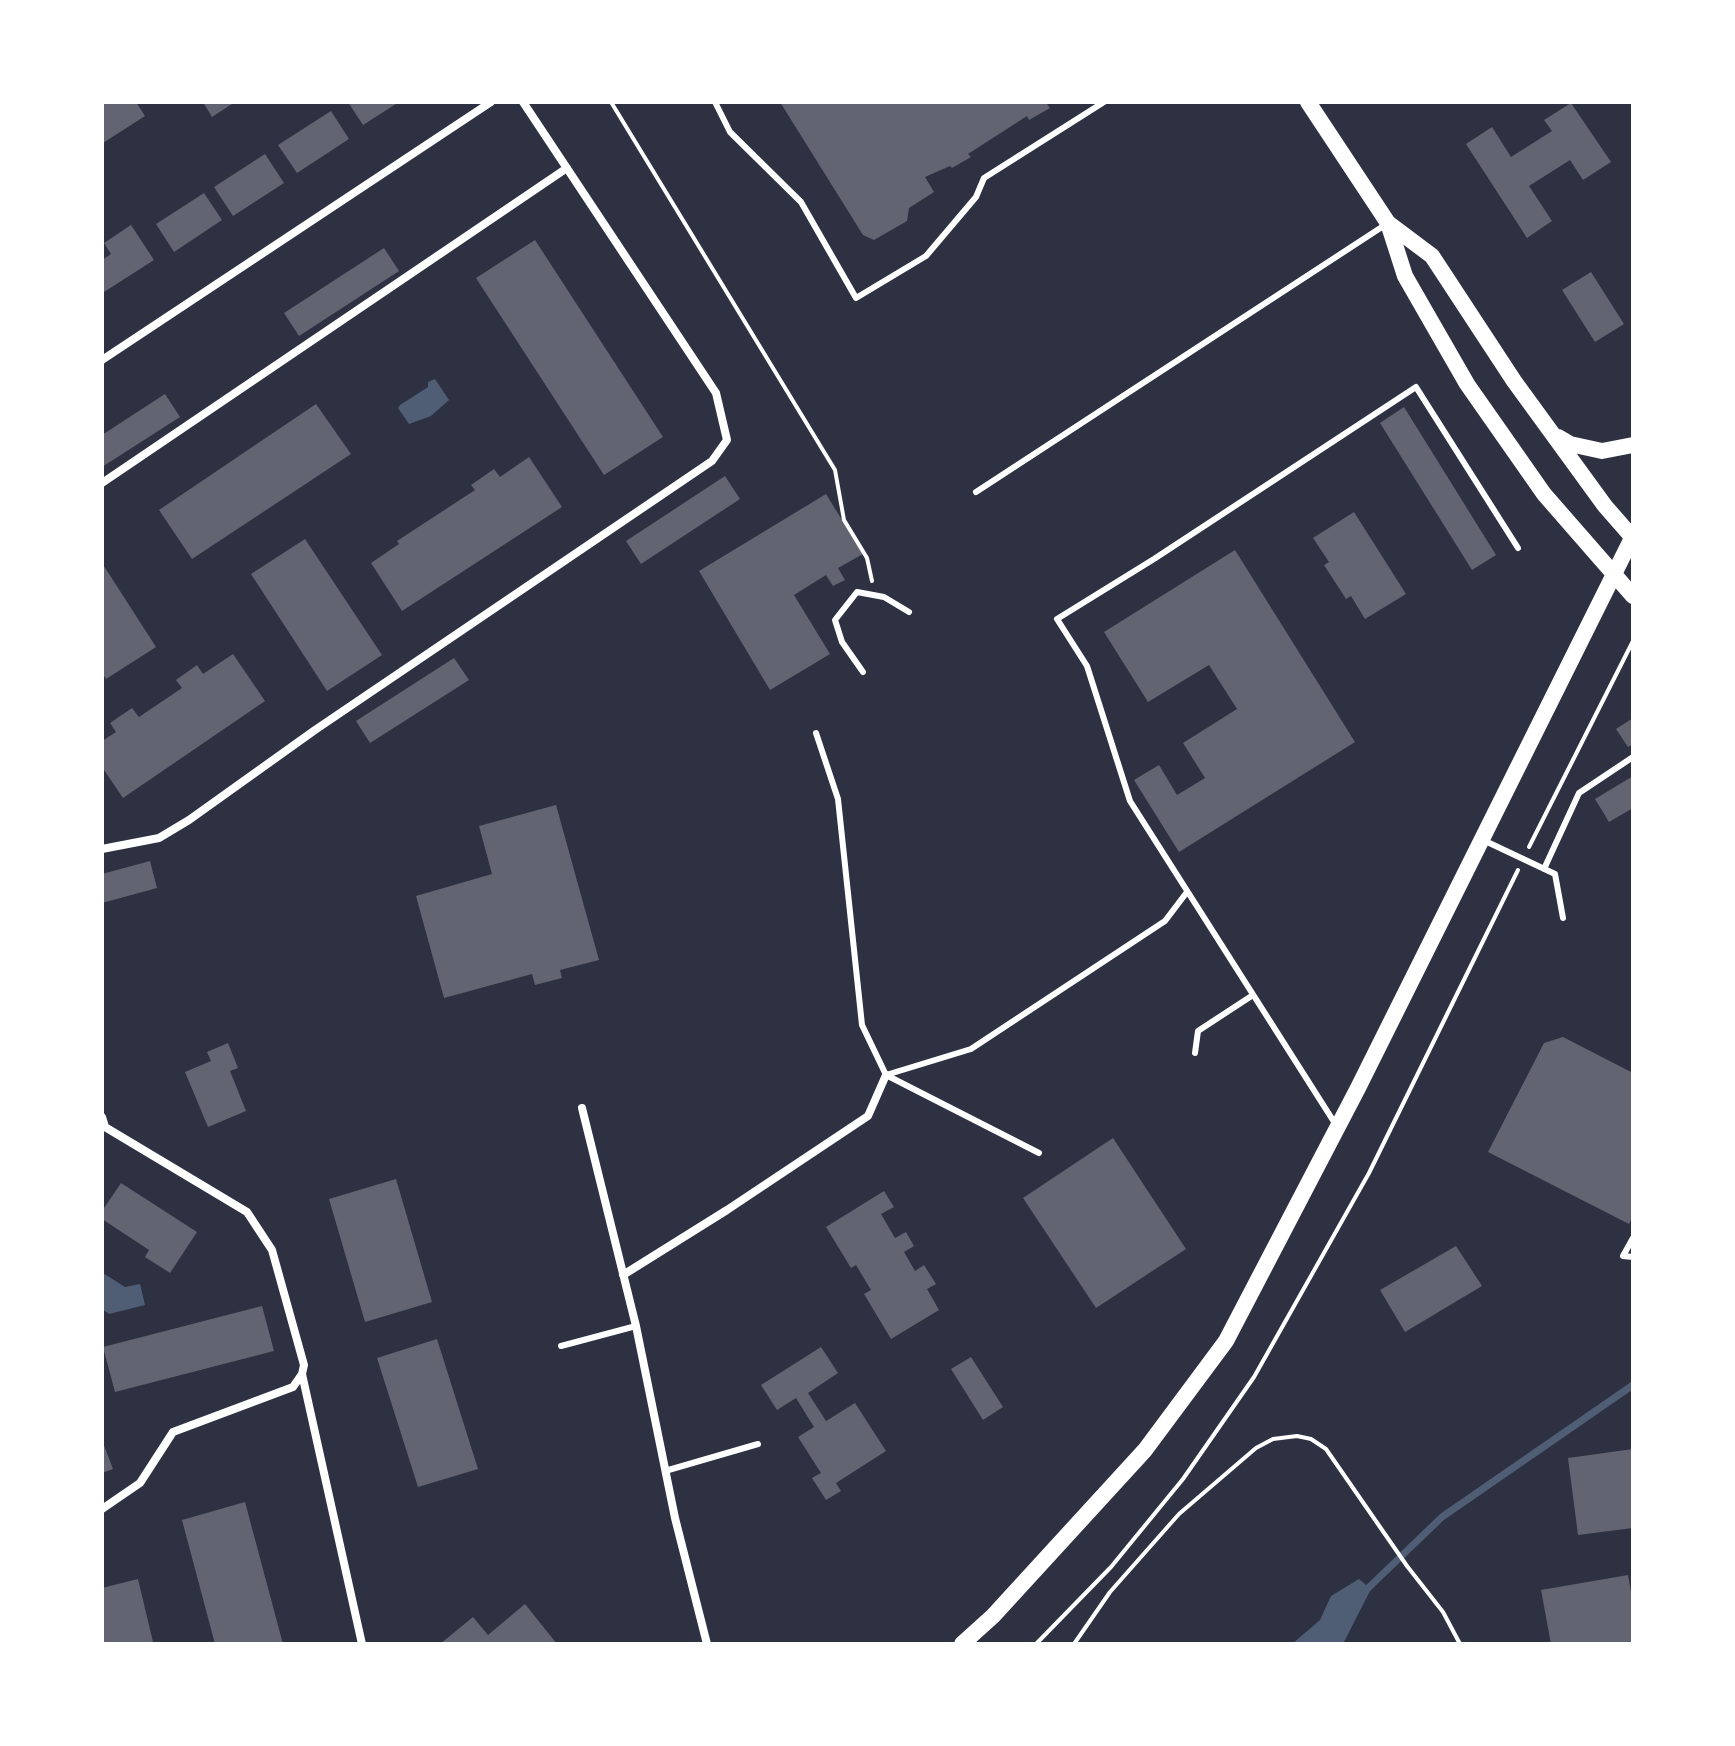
<!DOCTYPE html>
<html>
<head>
<meta charset="utf-8">
<style>
  body { margin:0 }
  #map { position:relative; width:1735px; height:1746px; overflow:hidden; background:#2d3142; font-family:"Space Grotesk",sans-serif }
  canvas { display:block }
  .frame { position:absolute; inset:0; border:104px solid #fff; pointer-events:none }
</style>
</head>
<body>
<div id="map">
<canvas width="1735" height="1746"></canvas>
<div class="frame"></div>
</div>
<script>
const c = document.querySelector('canvas').getContext('2d');
c.lineJoin = 'round';
function fillPath(path, color) { c.fillStyle = color; c.fill(path, 'evenodd'); }
const poly = rows => new Path2D(rows.map(r => 'M' + r).join(''));
function strokePath(path, color, width, dash) { c.strokeStyle = color; c.lineWidth = width; c.lineCap = dash ? 'butt' : 'round'; c.setLineDash(dash || []); c.stroke(path); }
const water = poly([
  [435,379,449,400,431,416,409,424,398,408,400,405,428,387,428,382],
  [103,1273,125,1287,140,1284,145,1305,109,1314,102,1309],
  [1359,1579,1371,1589,1343,1644,1292,1644,1320,1620,1331,1596]
]);
const stream = poly([
  [1363,1593,1442,1517,1633,1385]
]);
const building = poly([
  [105,102,136,102,145,116,103,143,102,104],
  [203,102,235,102,212,117],
  [348,102,399,102,363,125],
  [780,102,1051,102,1047,104,1050,108,1029,120,1027,116,968,154,971,157,952,168,950,166,925,177,934,192,909,208,907,221,874,240,863,235],
  [1571,103,1611,162,1583,180,1570,160,1529,186,1552,221,1527,238,1466,144,1492,127,1511,157,1552,131,1544,120],
  [331,111,349,139,297,173,278,145],
  [265,154,284,183,233,216,214,187],
  [204,193,222,220,174,252,156,224],
  [131,225,154,260,104,292,102,260,111,254,104,243],
  [535,240,663,437,604,475,476,278],
  [384,248,399,271,299,336,284,313],
  [1591,272,1624,324,1595,342,1562,290],
  [165,394,180,417,102,467,102,435],
  [316,404,351,454,192,559,159,510],
  [1404,407,1496,555,1472,570,1380,423],
  [529,457,562,507,402,611,371,563,399,544,397,541,475,490,471,485,494,469,500,477],
  [725,476,740,499,641,564,626,541],
  [826,494,863,554,838,568,845,580,833,586,826,575,794,595,830,654,770,690,699,571],
  [1354,512,1406,594,1365,619,1351,596,1346,599,1324,565,1329,562,1313,538],
  [305,539,382,655,327,691,251,574],
  [1235,550,1355,742,1179,852,1134,780,1159,765,1177,795,1205,778,1183,743,1237,709,1209,665,1148,702,1104,632],
  [102,563,156,647,106,679,102,673],
  [233,654,265,701,123,798,102,767,102,741,116,732,110,723,132,708,139,717,182,688,176,680,197,665,203,674],
  [454,658,469,680,370,743,356,721],
  [1633,718,1633,744,1628,747,1616,729],
  [1633,776,1633,808,1609,822,1595,799],
  [556,805,599,960,560,970,562,978,535,985,532,974,444,998,416,896,492,874,479,826],
  [150,861,157,888,102,903,102,874],
  [1563,1037,1633,1073,1633,1216,1629,1224,1488,1152,1544,1043],
  [228,1043,238,1068,230,1071,246,1111,208,1127,185,1072,211,1061,207,1052],
  [1113,1138,1186,1249,1096,1308,1023,1198],
  [396,1179,432,1302,365,1322,329,1199],
  [121,1183,197,1232,170,1273,145,1257,149,1250,102,1219,102,1211],
  [884,1191,894,1207,881,1214,895,1238,906,1232,914,1246,904,1252,915,1271,924,1265,936,1284,927,1289,939,1310,891,1339,864,1294,871,1290,856,1265,851,1268,826,1227],
  [1456,1246,1482,1286,1405,1332,1380,1290],
  [262,1306,274,1351,115,1392,103,1347],
  [437,1339,478,1469,418,1487,377,1358],
  [821,1347,838,1373,808,1393,826,1421,855,1403,886,1451,836,1483,841,1491,826,1500,812,1478,821,1473,798,1437,814,1427,796,1398,777,1410,761,1385],
  [971,1357,1003,1407,983,1420,951,1369],
  [102,1440,113,1469,102,1473],
  [1633,1449,1633,1528,1578,1535,1568,1458],
  [245,1502,283,1644,215,1644,182,1520],
  [1628,1575,1633,1603,1633,1644,1551,1644,1541,1590],
  [138,1579,153,1642,102,1644,102,1588],
  [525,1604,557,1644,440,1644,473,1617,488,1635]
]);
const path = poly([
  [611,102,835,470,844,520,867,558,872,581],
  [1529,847,1633,641],
  [1036,1644,1111,1567,1183,1479,1254,1377,1369,1173,1518,870],
  [1074,1644,1110,1592,1179,1514,1256,1448,1273,1439,1297,1436,1311,1439,1326,1449,1407,1566,1443,1612,1460,1644]
]);
const service = poly([
  [715,102,730,132,801,202,856,298,926,256,976,197,984,178,1104,102],
  [976,492,1385,225],
  [863,672,842,642,835,620,857,592,884,597,909,612],
  [816,733,838,799,862,1025,886,1075,1039,1153],
  [1483,840,1555,874,1563,918],
  [1544,869,1579,793,1633,757],
  [1195,1053,1198,1031,1253,995],
  [886,1075,971,1049,1165,921,1187,892],
  [1336,1125,1130,801,1087,666,1057,619,1154,559,1416,387,1518,548],
  [1633,1238,1623,1256,1633,1257],
  [561,1346,636,1326],
  [665,1471,758,1444]
]);
const minor = poly([
  [102,360,491,102],
  [102,483,567,168],
  [102,849,159,838,189,820,315,730,712,461,727,440,716,393,523,102],
  [582,1108,636,1326,675,1518,707,1644],
  [102,1117,105,1127,247,1212,272,1250,304,1365,302,1374,362,1644],
  [623,1275,727,1210,868,1116,886,1075],
  [102,1509,140,1483,173,1432,293,1387,302,1374]
]);
const secondary = poly([
  [1308,102,1388,223,1405,276,1467,384,1544,494,1633,596],
  [1388,223,1432,256,1514,381,1605,506,1633,538],
  [1558,437,1570,444,1602,451,1633,445],
  [962,1644,993,1616,1145,1450,1226,1341,1358,1088,1633,536]
]);
fillPath(water, '#4f5d75');
strokePath(stream, '#4f5d75', 7);
fillPath(building, '#626471');
strokePath(path, '#fff', 4);
strokePath(service, '#fff', 6);
strokePath(minor, '#fff', 8);
strokePath(secondary, '#fff', 16);
</script>
</body>
</html>
